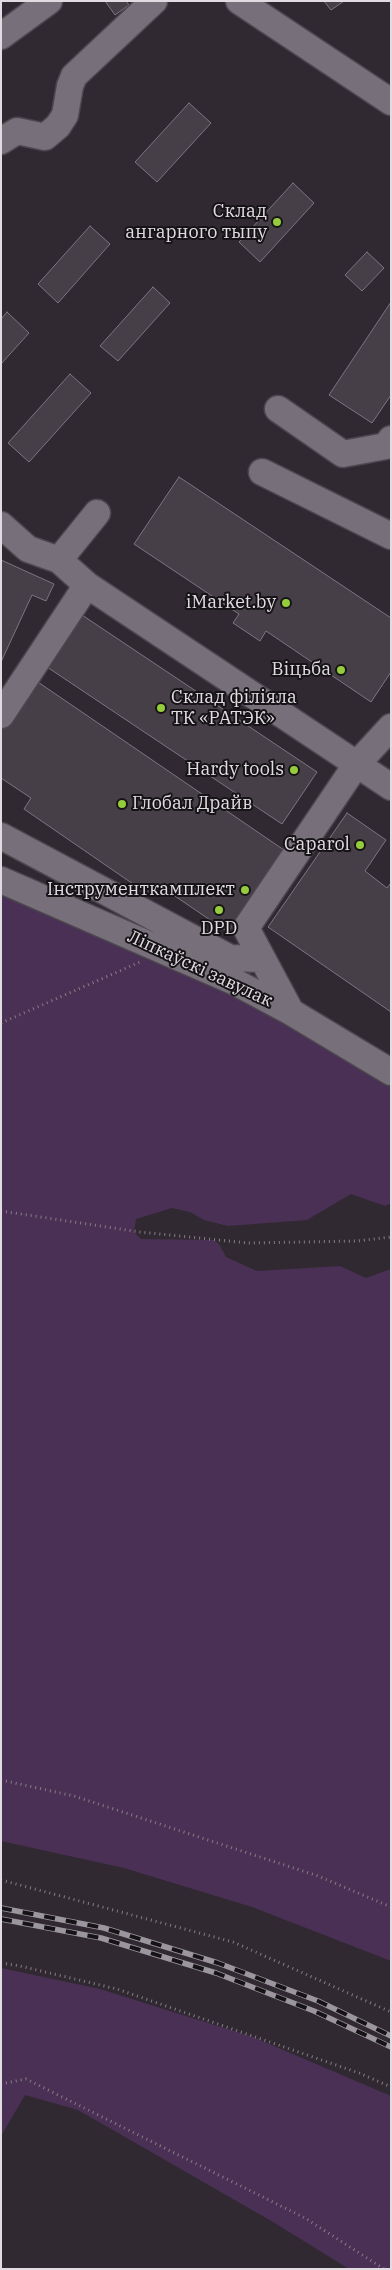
<!DOCTYPE html>
<html>
<head>
<meta charset="utf-8">
<style>
  body { margin:0 }
  #map { position:relative; width:392px; height:2270px; overflow:hidden; background:#302932; font-family:"IBM Plex Serif",serif }
  canvas { display:block }
  .frame { position:absolute; inset:0; border:2px solid #e1dce2; pointer-events:none }
</style>
</head>
<body>
<div id="map">
<canvas width="392" height="2270"></canvas>
<div class="frame"></div>
</div>
<script>
const c = document.querySelector('canvas').getContext('2d');
c.lineJoin = 'round';
function fillPath(path, color) { c.fillStyle = color; c.fill(path, 'evenodd'); }
const poly = rows => new Path2D(rows.map(r => 'M' + r).join(''));
function strokePath(path, color, width, dash) { c.strokeStyle = color; c.lineWidth = width; c.lineCap = dash ? 'butt' : 'round'; c.setLineDash(dash || []); c.stroke(path); }
function label(font, color, halo, rows, align = 'center') {
  c.font = font + ' "IBM Plex Serif",serif'; c.lineWidth = 4; c.setLineDash([]); c.textBaseline = 'middle'; c.strokeStyle = halo; c.fillStyle = color; for (const [text, x, y, turn = 0] of rows) {
    c.save(); c.translate(x, y); c.rotate((+turn || 0) * Math.PI / 180); c.textAlign = isNaN(turn) ? turn : align; if (halo) c.strokeText(text, 0, 0); c.fillText(text, 0, 0); c.restore();
  }
}
const green = poly([
  [1,887,266,1004,391,1077,391,1203,385,1206,351,1194,307,1220,228,1226,204,1220,190,1212,172,1208,136,1219,134,1232,141,1239,214,1240,219,1244,226,1257,257,1271,340,1266,366,1278,391,1269,391,1961,252,1907,124,1868,1,1841],
  [1,1968,100,1989,253,2037,391,2096,391,2269,349,2269,273,2222,78,2110,25,2095,1,2136]
]);
const building = poly([
  [105,1,126,1,129,5,115,15,105,1],
  [324,1,344,1,331,10,324,1],
  [189,103,211,123,157,182,135,162,189,103],
  [293,183,314,203,260,262,239,242,293,183],
  [90,226,110,244,58,303,38,284,90,226],
  [367,252,384,268,362,291,345,275,367,252],
  [153,287,170,303,118,361,100,346,153,287],
  [391,302,391,395,372,423,329,395,391,302],
  [7,312,29,333,1,364,1,319,7,312],
  [70,374,91,393,29,462,8,443,70,374],
  [179,477,391,618,391,672,371,702,266,631,260,641,233,623,239,614,134,544,179,477],
  [1,560,54,584,46,601,32,595,1,662,1,560],
  [79,613,317,772,282,824,44,665,79,613],
  [32,678,284,850,228,932,160,886,152,897,24,809,31,798,1,778,1,723,32,678],
  [347,813,386,840,365,871,387,888,391,883,391,1012,268,927,347,813]
]);
const path = poly([
  [1,1023,140,962],
  [1,1211,140,1232,248,1243,357,1241,391,1237],
  [1,1780,74,1796,318,1876,391,1907],
  [1,1880,233,1942,391,2012],
  [1,1963,20,1966,117,1989,359,2073,391,2087],
  [1,2084,26,2079,305,2218,384,2269]
]);
const minor = poly([
  [239,1,391,102],
  [1,36,49,1],
  [1,141,17,131,45,137,58,126,65,115,70,86,74,76,154,1],
  [278,409,343,454,386,446,391,439],
  [262,472,391,536],
  [1,525,28,549,59,560,87,585,391,787],
  [59,560,97,513],
  [1,715,87,585],
  [1,836,230,958,262,959],
  [1,880,235,982,291,1012,391,1072],
  [291,1012,246,928,356,765,391,727]
]);
const rail = poly([
  [1,1908,104,1928,218,1963,318,2001,391,2036],
  [1,1919,101,1938,216,1973,314,2011,391,2047]
]);
const markers = [
  [277,222,5,"#95cc3b"],
  [286,603,5,"#95cc3b"],
  [341,670,5,"#95cc3b"],
  [161,708,5,"#95cc3b"],
  [294,770,5,"#95cc3b"],
  [122,804,5,"#95cc3b"],
  [360,845,5,"#95cc3b"],
  [245,890,5,"#95cc3b"],
  [219,910,5,"#95cc3b"]
];
const poiNames = [
  ["Склад",267,212],
  ["ангарного тыпу",267,233],
  ["iMarket.by",276,603],
  ["Віцьба",331,670],
  ["Склад філіяла",171,698,"left"],
  ["ТК «РАТЭК»",171,719,"left"],
  ["Hardy tools",284,770],
  ["Глобал Драйв",132,804,"left"],
  ["Caparol",350,845],
  ["Інструменткамплект",235,890],
  ["DPD",219,929,"center"]
];
const streetNames = [
  ["Ліпкаўскі завулак",200,969,25]
];
fillPath(green, '#4a3054');
fillPath(building, '#463f48');
strokePath(building, '#7d7580', 1);
strokePath(minor, '#4c474e', 29);
strokePath(path, '#847e85', 3, [1, 4]);
strokePath(minor, '#77707a', 26);
strokePath(rail, '#9b959d', 5.5);
strokePath(rail, '#161317', 4, [11]);
for (const [x, y, r, color] of markers) { const dot = new Path2D(); dot.arc(x, y, r, 0, 2 * Math.PI); c.fillStyle = color; c.fill(dot); strokePath(dot, '#161317', 2); }
label('18px', '#e1dce2', '#161317', poiNames, 'right');
label('18px', '#e1dce2', '#161317', streetNames);
</script>
</body>
</html>
